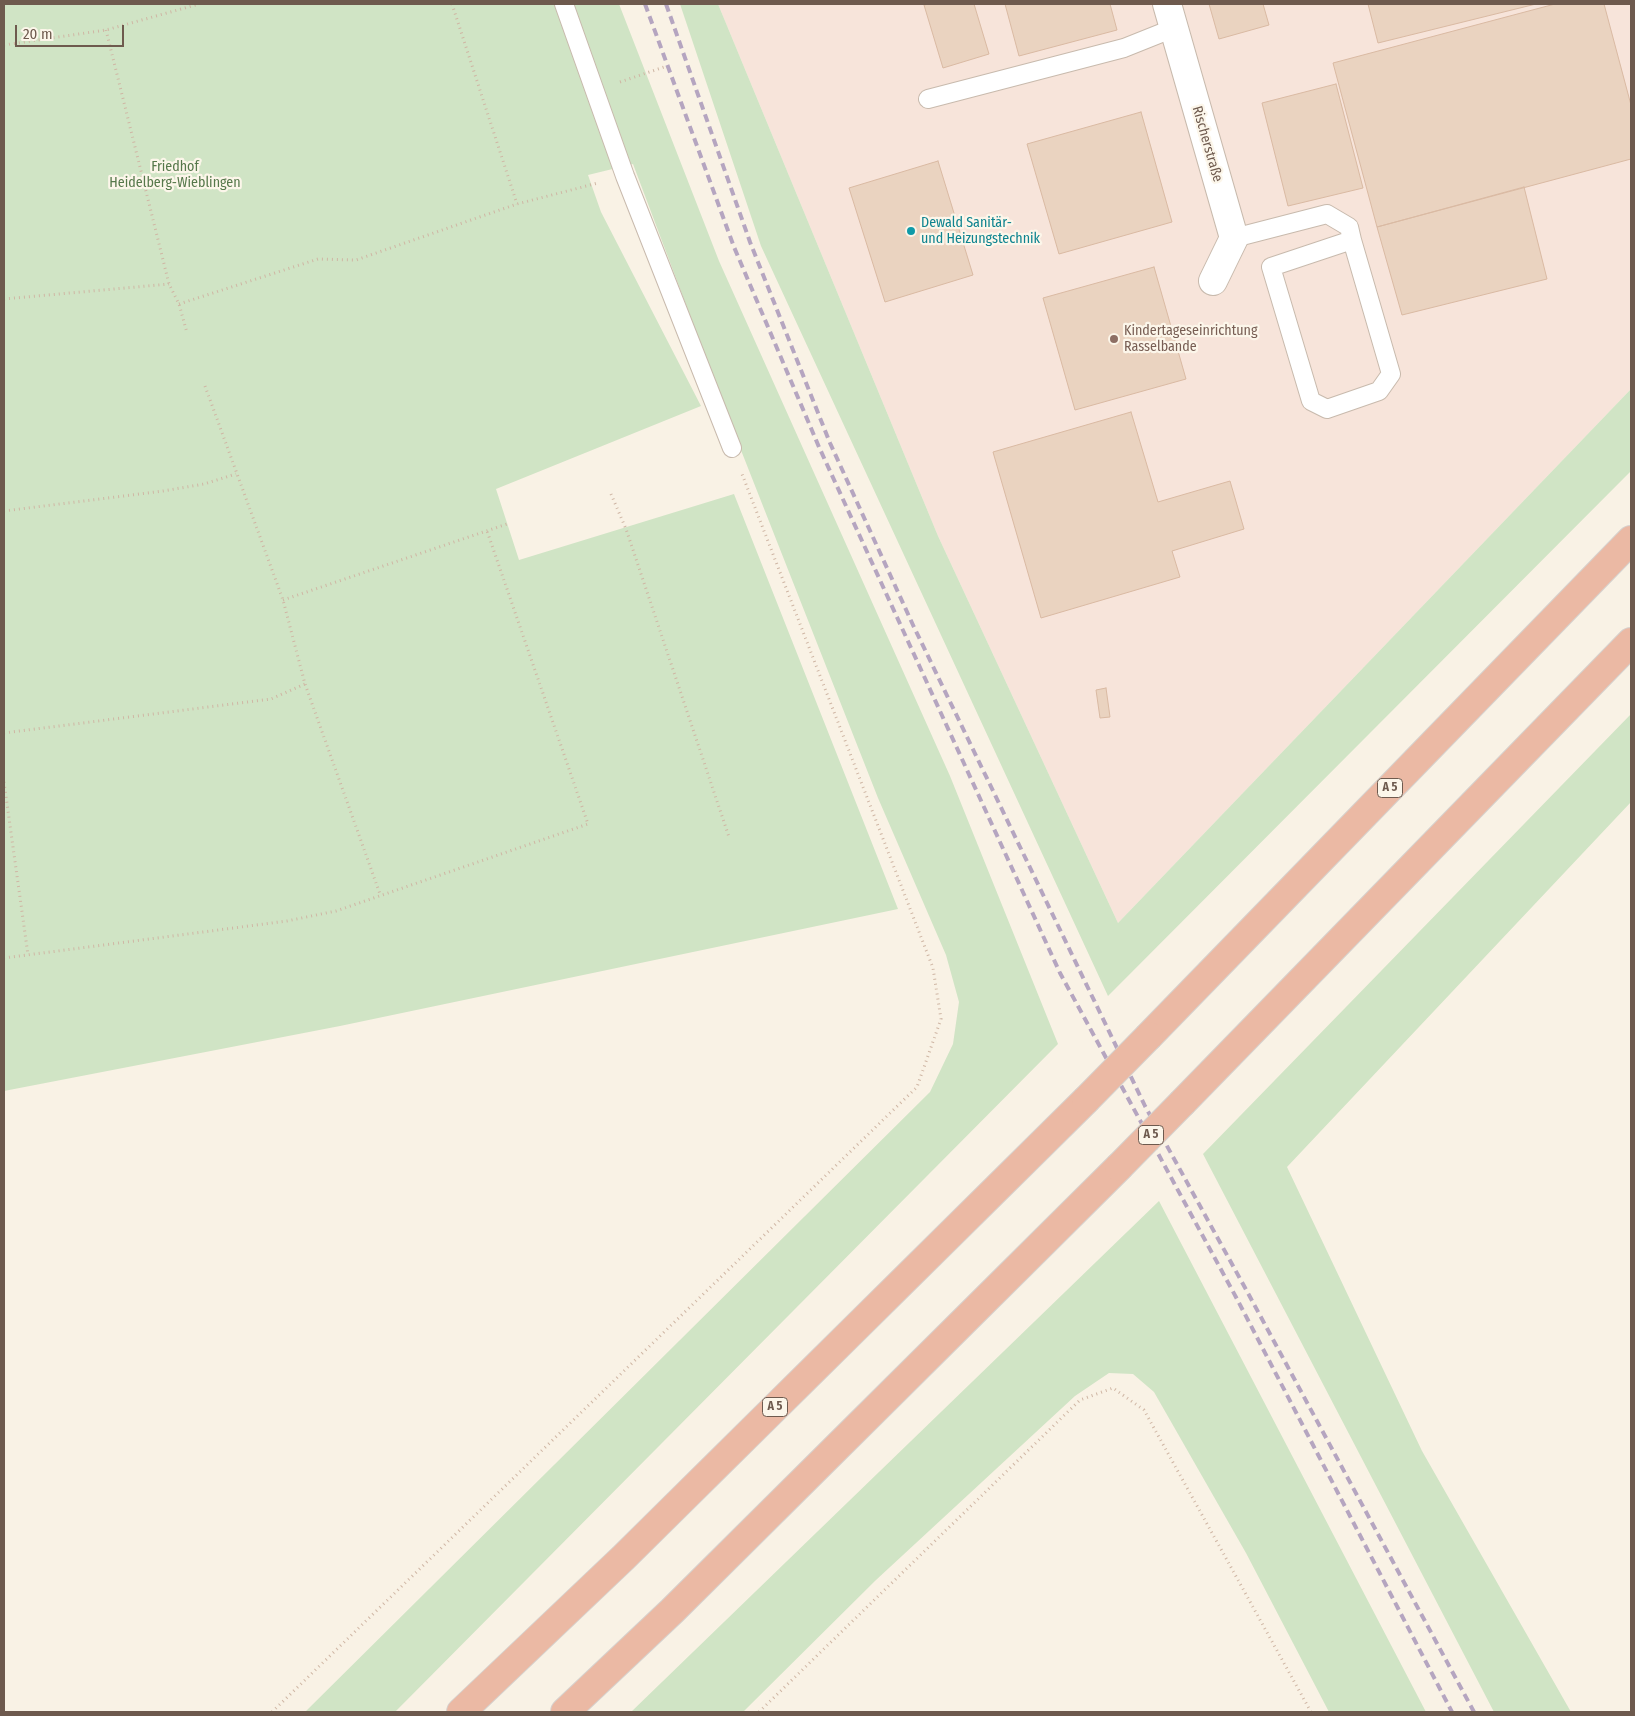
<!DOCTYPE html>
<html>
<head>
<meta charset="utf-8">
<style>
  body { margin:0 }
  #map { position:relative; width:1635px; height:1716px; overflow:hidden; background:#f9f2e5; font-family:"Fira Sans Condensed",sans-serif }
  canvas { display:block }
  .frame { position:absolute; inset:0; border:5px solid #6e5a4e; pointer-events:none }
  .scale { position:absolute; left:15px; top:25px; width:109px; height:22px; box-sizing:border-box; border:2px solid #6e5a4e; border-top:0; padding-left:6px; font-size:15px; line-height:18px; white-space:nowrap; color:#6e5a4e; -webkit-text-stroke:4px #fcf6ea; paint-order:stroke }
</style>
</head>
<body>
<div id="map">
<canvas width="1635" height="1716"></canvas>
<div class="frame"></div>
<div class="scale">20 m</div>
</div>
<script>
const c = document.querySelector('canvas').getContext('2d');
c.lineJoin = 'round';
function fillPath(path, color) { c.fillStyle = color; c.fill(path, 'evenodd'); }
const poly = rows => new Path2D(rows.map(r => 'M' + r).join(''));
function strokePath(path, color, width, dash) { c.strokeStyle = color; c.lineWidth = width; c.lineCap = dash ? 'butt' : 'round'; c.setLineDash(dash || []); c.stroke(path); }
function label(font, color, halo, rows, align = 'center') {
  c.font = font + ' "Fira Sans Condensed",sans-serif'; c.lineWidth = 4.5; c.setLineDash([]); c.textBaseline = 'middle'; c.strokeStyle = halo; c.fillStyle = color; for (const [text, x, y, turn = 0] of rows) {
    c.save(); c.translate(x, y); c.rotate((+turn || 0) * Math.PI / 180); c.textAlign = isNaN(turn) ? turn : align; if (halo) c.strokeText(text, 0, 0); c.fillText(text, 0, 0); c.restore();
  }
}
const commercial = poly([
  [718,4,1631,4,1631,389,1118,923,938,536]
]);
const green = poly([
  [4,4,619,4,719,261,950,776,1058,1044,395,1712,305,1712,930,1092,953,1044,959,1002,946,955,878,798,735,435,633,164,588,175,601,212,701,406,496,489,519,560,734,494,898,909,340,1026,4,1091],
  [680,4,718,4,938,536,1118,923,1631,389,1631,471,1108,996,761,246],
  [1631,714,1631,802,1287,1167,1422,1451,1571,1712,1494,1712,1203,1154],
  [1159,1201,1426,1712,1329,1712,1246,1553,1154,1392,1133,1374,1109,1373,1075,1396,876,1580,743,1712,631,1712]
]);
const building = poly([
  [929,4,974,4,989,54,943,68,924,5,929,4],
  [1005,4,1110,4,1117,30,1019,56,1005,4],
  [1209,4,1263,4,1269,25,1219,39,1209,4],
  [1368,4,1536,4,1378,43,1368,4],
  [1555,4,1604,4,1631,105,1631,159,1377,227,1333,63,1555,4],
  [1336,84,1363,188,1288,206,1262,103,1336,84],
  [1141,112,1172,222,1059,254,1027,144,1141,112],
  [938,161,973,275,885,302,849,188,938,161],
  [1524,187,1547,279,1402,315,1377,227,1524,187],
  [1154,267,1186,379,1075,410,1043,298,1154,267],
  [1131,412,1158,502,1230,481,1244,529,1172,551,1180,577,1041,618,993,452,1131,412],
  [1106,688,1110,717,1100,718,1096,690,1106,688]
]);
const path = poly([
  [452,4,517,204],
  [106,30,169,284,179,304,187,333],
  [4,45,106,30,199,4],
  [620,82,667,66],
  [4,299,169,284],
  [179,304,318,259,356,260,517,204,598,183],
  [205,386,283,600,305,684,380,894],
  [611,494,626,529,729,837],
  [4,511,163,491,204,484,236,474],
  [283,600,507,524],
  [4,733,271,699,305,684],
  [4,782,28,955],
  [4,958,287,921,336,911,588,824,487,531],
  [272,1712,917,1087,941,1019,933,968,742,474],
  [759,1712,1080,1400,1113,1388,1144,1410,1311,1712]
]);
const lane = poly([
  [564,4,625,176,732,448],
  [928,99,1124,48,1174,28],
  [1234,238,1327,214,1349,227,1352,240,1391,374,1379,391,1327,409,1311,401,1271,267,1352,240]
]);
const street = poly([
  [1167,4,1234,238,1213,281]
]);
const highway = poly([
  [1149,1036,1631,540],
  [1183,1102,1631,642],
  [461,1712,624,1557,1086,1100],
  [565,1712,672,1611,1119,1167]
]);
const rail = poly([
  [645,4,734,247,819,447,1060,973,1237,1299,1452,1712],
  [666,4,750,242,830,443,913,625,1145,1106,1249,1295,1474,1712]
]);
const highwayBridge = poly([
  [1086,1100,1149,1036],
  [1119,1167,1183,1102]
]);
const markers = [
  [911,231,5,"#0f9aa8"],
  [1114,339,5,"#8d6e63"]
];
const shields = [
  [1390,788,25],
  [1151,1135,25],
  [775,1407,25]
];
const shieldNames = [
  ["A 5",1390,788],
  ["A 5",1151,1135],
  ["A 5",775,1407]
];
const streetNames = [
  ["Rischerstraße",1207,144,74]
];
const parkNames = [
  ["Friedhof",175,167],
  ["Heidelberg-Wieblingen",175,183]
];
const cultureNames = [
  ["Dewald Sanitär-",921,223],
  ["und Heizungstechnik",921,239]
];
const educationNames = [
  ["Kindertageseinrichtung",1124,331],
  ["Rasselbande",1124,347]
];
fillPath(commercial, '#f7e4da');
fillPath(green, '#d0e4c5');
fillPath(building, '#ead3c0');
strokePath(building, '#dabaa3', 1);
strokePath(lane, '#c8baad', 20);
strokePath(street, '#c8baad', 30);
strokePath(highway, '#d6d1cd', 30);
strokePath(path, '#cfb6a4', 3, [1, 4]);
strokePath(lane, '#fff', 18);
strokePath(street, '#fff', 28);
strokePath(highway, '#ebb9a4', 28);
strokePath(rail, '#b5a5c0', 4, [8, 5]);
strokePath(highwayBridge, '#d6d1cd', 30, []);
strokePath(highwayBridge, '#ebb9a4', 28);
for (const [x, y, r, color] of markers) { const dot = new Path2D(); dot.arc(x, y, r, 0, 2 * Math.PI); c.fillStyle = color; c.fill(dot); strokePath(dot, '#fcf6ea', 2); }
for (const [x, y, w] of shields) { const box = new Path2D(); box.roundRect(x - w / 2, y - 9.5, w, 19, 4); c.fillStyle = '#fcf6ea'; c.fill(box); strokePath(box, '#6e5a4e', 1); }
label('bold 12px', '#6e5a4e', null, shieldNames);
label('14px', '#6e5a4e', '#fcf6ea', streetNames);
label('14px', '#56784b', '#fcf6ea', parkNames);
label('14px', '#0d838f', '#fcf6ea', cultureNames, 'left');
label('14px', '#785e54', '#fcf6ea', educationNames, 'left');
</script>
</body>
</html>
